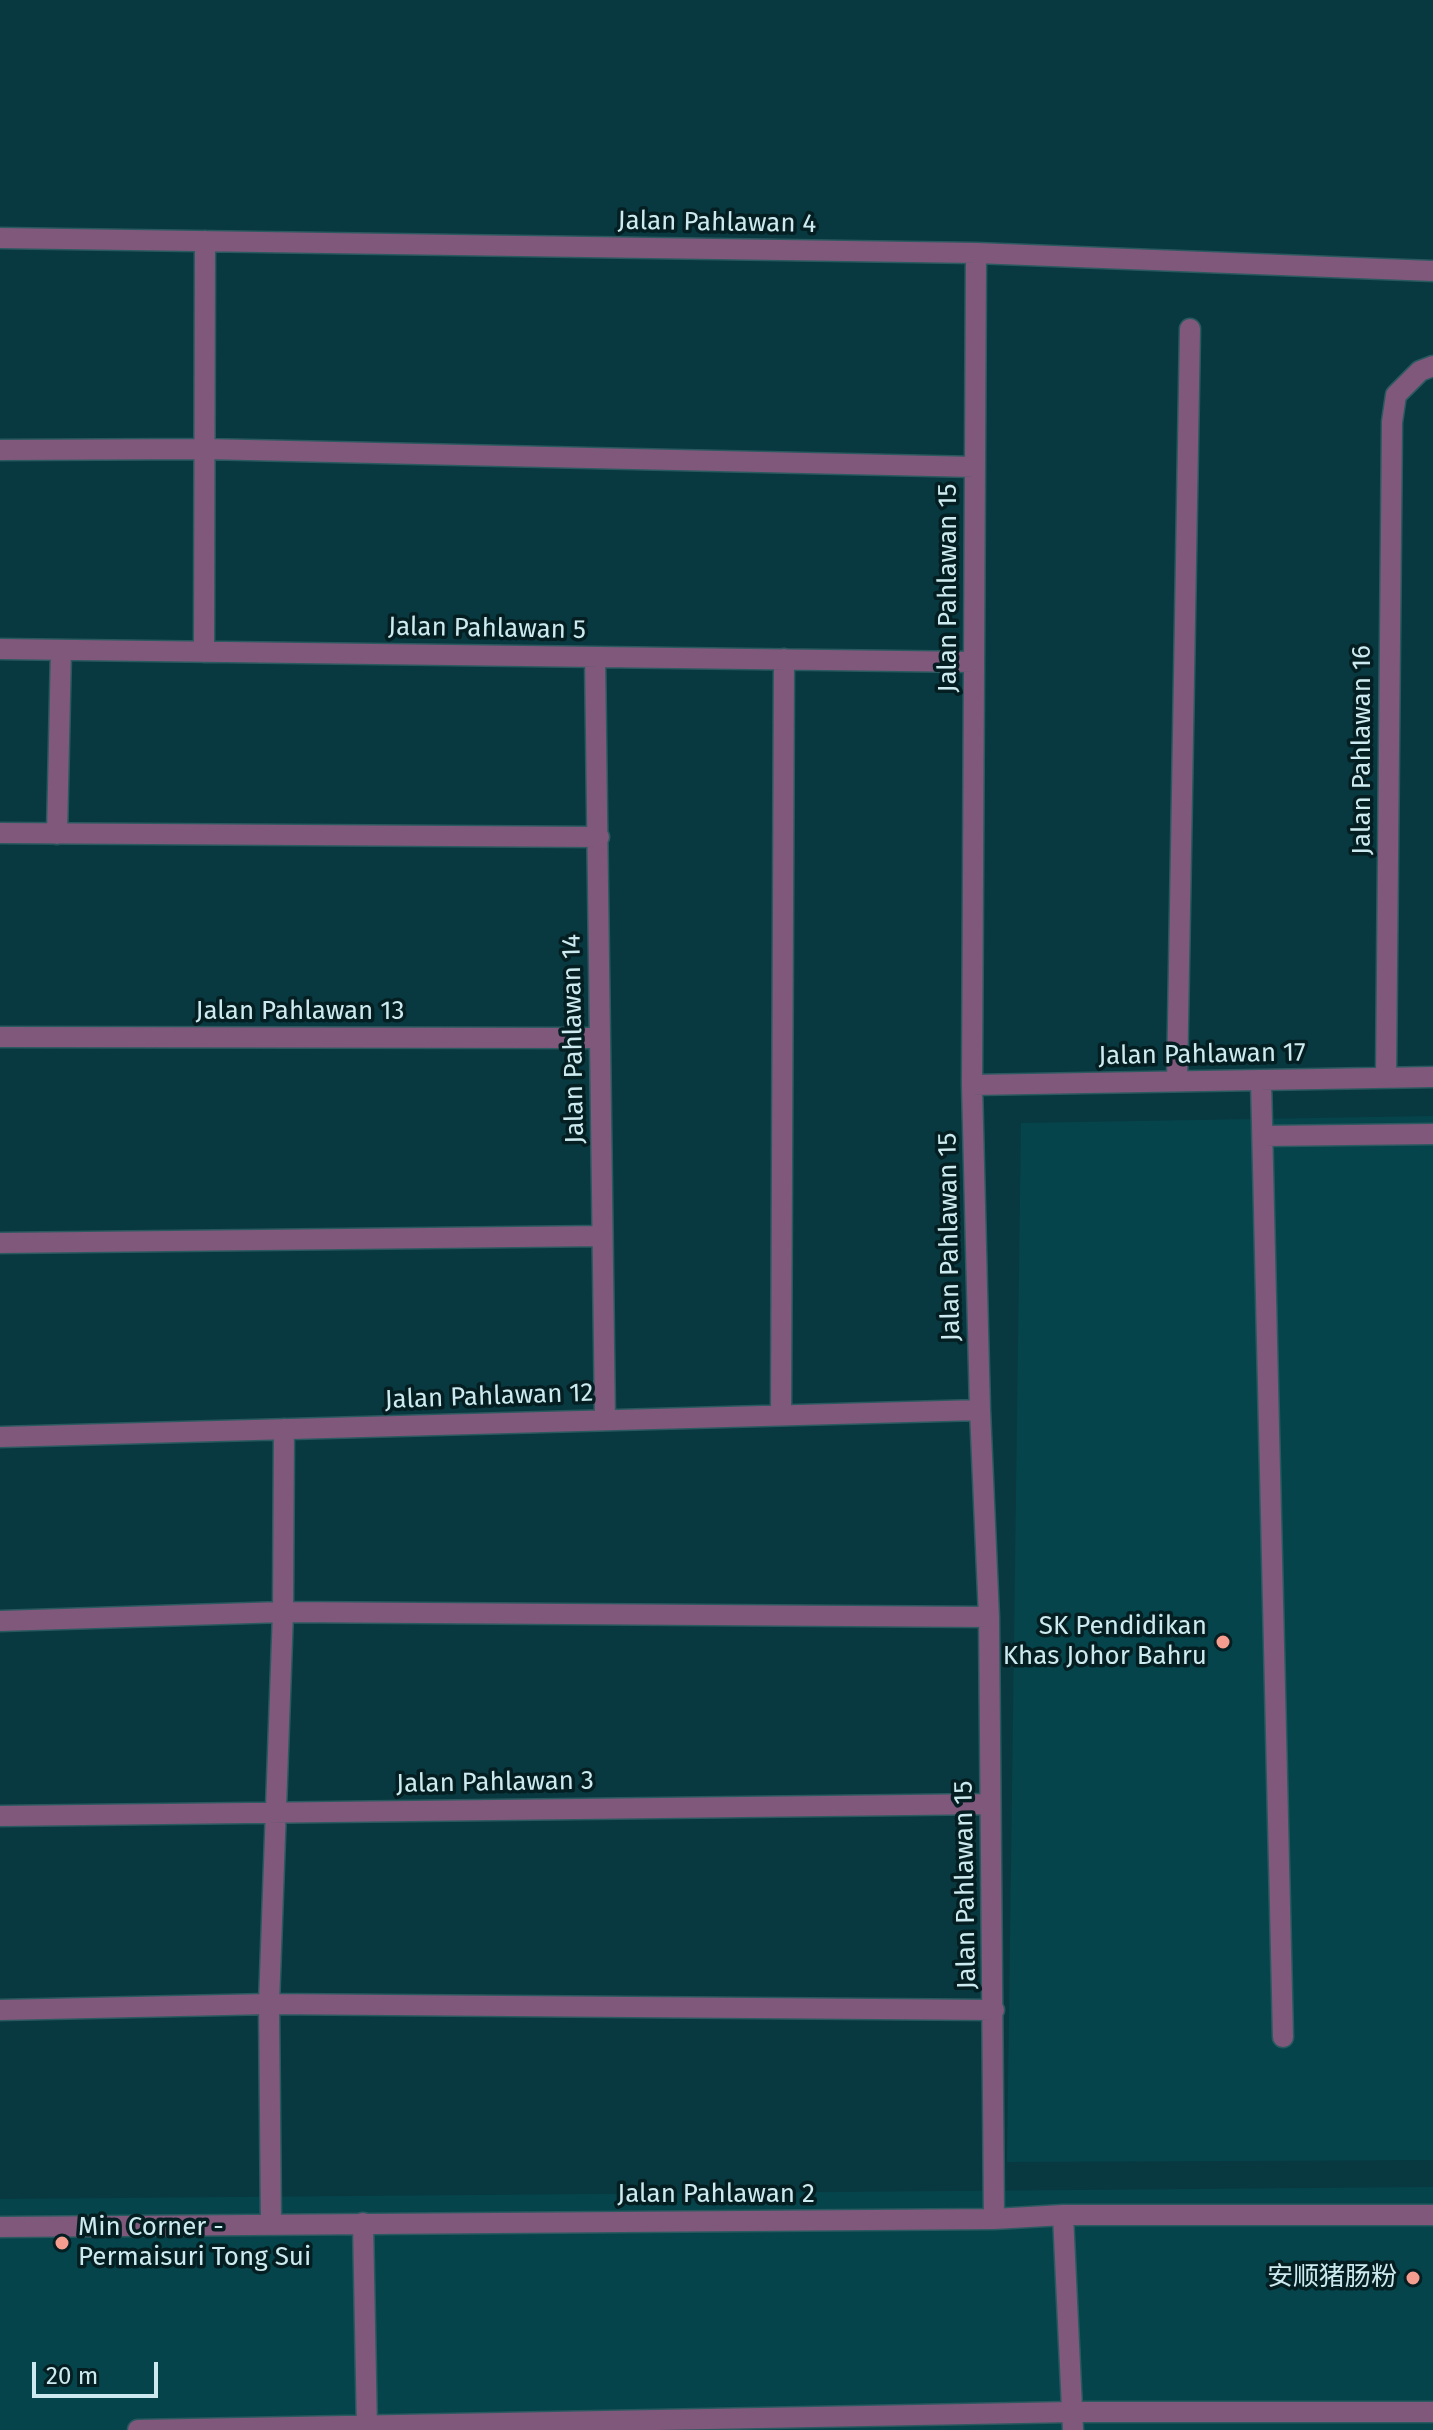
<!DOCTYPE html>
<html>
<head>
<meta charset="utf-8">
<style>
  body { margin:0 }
  #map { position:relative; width:1433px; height:2430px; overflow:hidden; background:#083940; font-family:"Fira Sans",sans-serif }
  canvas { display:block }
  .scale { position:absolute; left:32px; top:2362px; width:126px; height:36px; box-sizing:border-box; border:4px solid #cceaef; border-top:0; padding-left:10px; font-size:24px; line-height:28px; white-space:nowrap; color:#cceaef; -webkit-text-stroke:6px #051e22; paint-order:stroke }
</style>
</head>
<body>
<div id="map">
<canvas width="1433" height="2430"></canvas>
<div class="scale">20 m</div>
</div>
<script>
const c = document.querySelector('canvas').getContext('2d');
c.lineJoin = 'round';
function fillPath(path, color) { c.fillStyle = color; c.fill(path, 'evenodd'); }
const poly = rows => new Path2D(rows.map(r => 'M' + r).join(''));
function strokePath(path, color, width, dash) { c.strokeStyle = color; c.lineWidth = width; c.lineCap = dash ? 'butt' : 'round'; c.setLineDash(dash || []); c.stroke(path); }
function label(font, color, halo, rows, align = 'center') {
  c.font = font + ' "Fira Sans","Noto Sans SC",sans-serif'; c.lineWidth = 7; c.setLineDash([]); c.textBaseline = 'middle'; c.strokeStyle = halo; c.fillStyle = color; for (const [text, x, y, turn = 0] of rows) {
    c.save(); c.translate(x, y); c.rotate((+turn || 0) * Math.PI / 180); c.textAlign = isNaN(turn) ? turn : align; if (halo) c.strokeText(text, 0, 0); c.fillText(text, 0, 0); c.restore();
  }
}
const built = poly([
  [1433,1116,1433,2160,1007,2162,1021,1123],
  [1433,2187,1433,2430,0,2430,0,2199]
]);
const minor = poly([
  [0,238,976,253,1433,271],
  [976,253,972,1085,980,1410,989,1617,994,2219],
  [0,450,205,449,975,467],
  [0,649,974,662],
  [204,652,205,241],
  [595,657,605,1420],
  [0,833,599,837],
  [57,834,61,650],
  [0,1037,600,1038],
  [1386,1077,1392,422,1396,395,1420,371,1433,366],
  [1261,1080,1283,2037],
  [1177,1081,1190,329],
  [972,1085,1433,1077],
  [1263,1136,1433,1134],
  [0,1243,602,1236],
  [781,1415,784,659],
  [0,1437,980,1410],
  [0,1621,283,1612,989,1617],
  [0,1816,990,1804],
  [0,2010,269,2004,994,2010],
  [1063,2215,1073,2430],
  [363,2223,367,2430],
  [271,2224,269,2004,283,1612,284,1429],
  [0,2227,994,2219,1063,2215,1433,2215],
  [138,2430,1072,2412,1433,2412]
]);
const markers = [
  [1223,1642,8,"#f59d8f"],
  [62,2243,8,"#f59d8f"],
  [1413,2278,8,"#f59d8f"]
];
const streetNames = [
  ["Jalan Pahlawan 4",717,223,1],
  ["Jalan Pahlawan 15",949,588,-90],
  ["Jalan Pahlawan 5",487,629,1],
  ["Jalan Pahlawan 16",1363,750,-90],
  ["Jalan Pahlawan 13",300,1012],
  ["Jalan Pahlawan 14",574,1039,-91],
  ["Jalan Pahlawan 17",1202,1055,-1],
  ["Jalan Pahlawan 15",950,1237,-91],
  ["Jalan Pahlawan 12",489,1397,-2],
  ["Jalan Pahlawan 3",495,1783,-1],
  ["Jalan Pahlawan 15",966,1885,-91],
  ["Jalan Pahlawan 2",716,2195]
];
const poiNames = [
  ["SK Pendidikan",1207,1627],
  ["Khas Johor Bahru",1207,1657],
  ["Min Corner -",78,2228,"left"],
  ["Permaisuri Tong Sui",78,2258,"left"],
  ["安顺猪肠粉",1397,2278]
];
fillPath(built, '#06444c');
strokePath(minor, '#2b5960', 23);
strokePath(minor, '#7f587c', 20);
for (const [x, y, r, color] of markers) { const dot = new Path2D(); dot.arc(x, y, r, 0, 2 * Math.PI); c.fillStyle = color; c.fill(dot); strokePath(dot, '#051e22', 3); }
label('26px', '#cceaef', '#051e22', streetNames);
label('26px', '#cceaef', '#051e22', poiNames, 'right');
</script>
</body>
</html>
